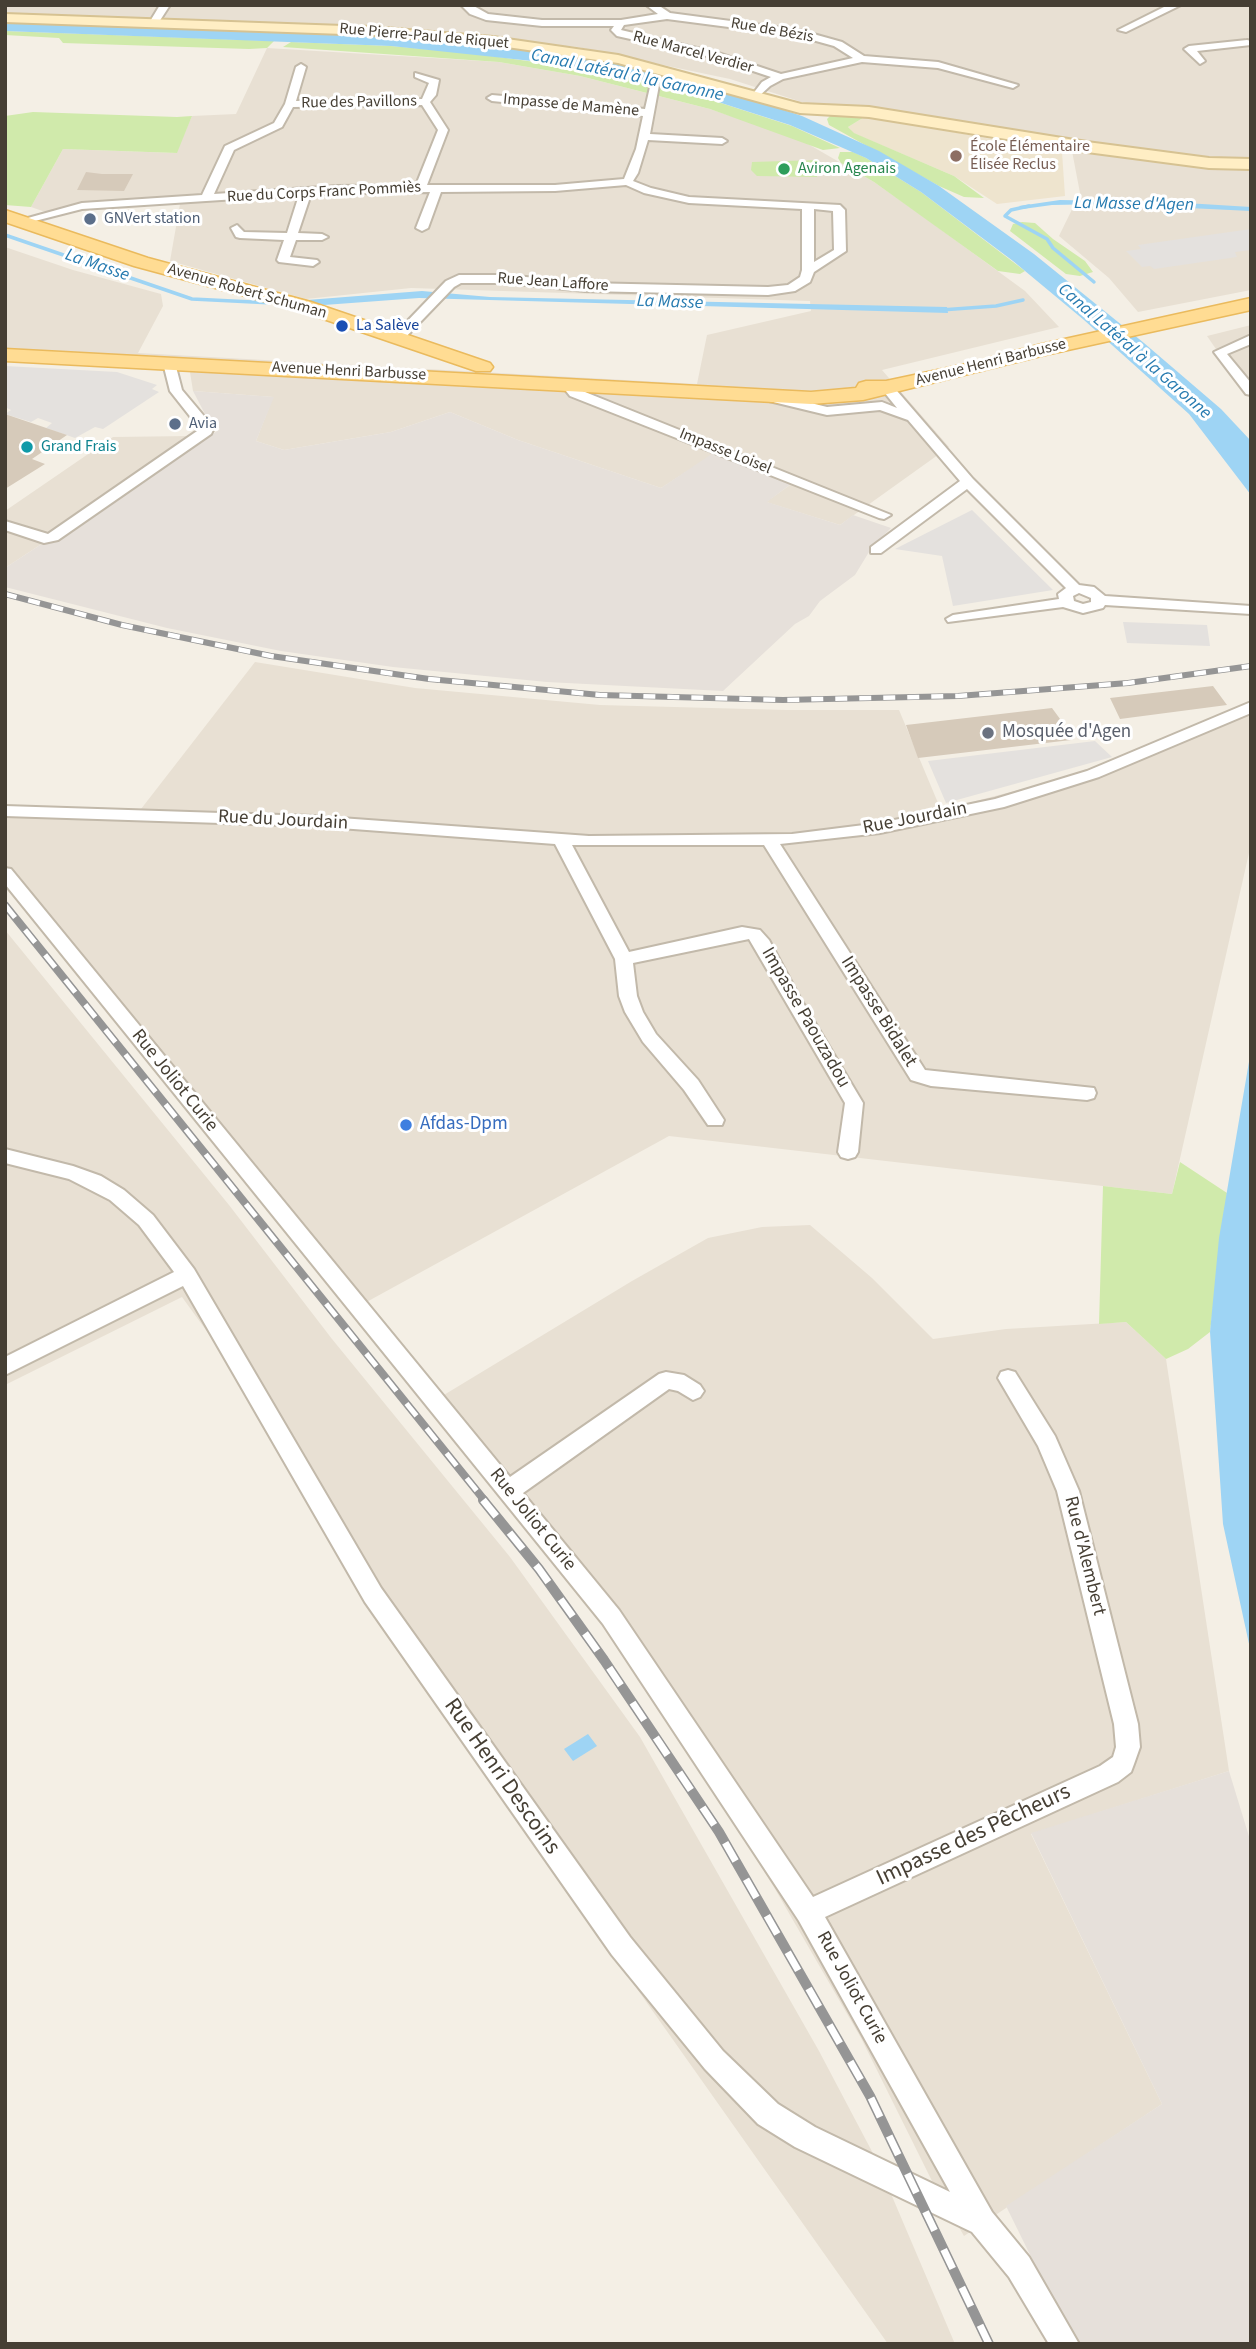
<!DOCTYPE html>
<html>
<head>
<meta charset="utf-8">
<style>
  body { margin:0 }
  #map { position:relative; width:1256px; height:2349px; overflow:hidden; background:#f4efe5; font-family:"Source Sans 3",sans-serif }
  canvas { display:block }
  .frame { position:absolute; inset:0; border:7px solid #463f34; pointer-events:none }
</style>
</head>
<body>
<div id="map">
<canvas width="1256" height="2349"></canvas>
<div class="frame"></div>
</div>
<script>
const c = document.querySelector('canvas').getContext('2d');
c.lineJoin = 'round';
function fillPath(path, color) { c.fillStyle = color; c.fill(path, 'evenodd'); }
const poly = rows => new Path2D(rows.map(r => 'M' + r).join(''));
function strokePath(path, color, width, dash) { c.strokeStyle = color; c.lineWidth = width; c.lineCap = dash ? 'butt' : 'round'; c.setLineDash(dash || []); c.stroke(path); }
function label(font, color, halo, rows, align = 'center') {
  c.font = font + ' "Source Sans 3",sans-serif'; c.lineWidth = 6; c.setLineDash([]); c.textBaseline = 'middle'; c.strokeStyle = halo; c.fillStyle = color; for (const [text, x, y, turn = 0] of rows) {
    c.save(); c.translate(x, y); c.rotate((+turn || 0) * Math.PI / 180); c.textAlign = isNaN(turn) ? turn : align; if (halo) c.strokeText(text, 0, 0); c.fillText(text, 0, 0); c.restore();
  }
}
const residential = poly([
  [5,5,1251,5,1251,290,1138,312,1109,278,1059,236,1080,193,1072,151,805,103,730,79,577,47,333,26,5,14],
  [267,48,499,62,580,76,710,109,801,140,874,182,921,215,1025,291,1059,327,882,370,949,447,840,525,766,502,790,485,714,454,661,488,518,440,450,412,391,432,284,450,256,441,273,397,193,391,190,372,5,361,5,247,73,270,161,294,163,306,138,353,697,384,707,335,811,311,810,301,411,288,306,299,170,261,180,204,95,209,54,215,31,207,63,149,176,153,192,116,236,114],
  [1251,325,1251,400,1207,336],
  [190,436,206,438,60,540,40,545,5,568,5,511,113,437],
  [255,662,415,688,600,705,786,710,899,710,941,810,1076,775,1147,746,1251,712,1251,844,1172,1194,669,1136,352,1310,5,887,5,805,141,809],
  [5,930,229,1205,332,1339,510,1557,640,1737,819,2051,877,2161,955,2344,888,2344,372,1614,234,1369,182,1297,5,1385],
  [810,1225,872,1278,933,1339,1006,1329,1126,1322,1166,1359,1229,1771,1031,1834,1162,2104,964,2236,932,2181,861,2038,775,1889,684,1743,594,1613,429,1404,632,1281,708,1238,762,1227]
]);
const industrial = poly([
  [193,391,274,397,256,441,284,450,391,432,450,412,518,440,661,488,713,453,791,484,767,502,840,525,853,515,891,528,872,547,855,575,820,601,809,616,795,624,723,691,547,682,393,667,281,651,167,628,5,587,5,568,40,545,60,540,220,429,205,414],
  [1229,1771,1251,1843,1251,2344,1074,2344,1006,2206,1162,2104,1031,1833]
]);
const education = poly([
  [866,116,1062,152,1065,196,997,204,954,176,853,133,848,127]
]);
const green = poly([
  [5,31,274,41,267,48,249,49,63,43,59,38,5,35],
  [291,42,391,46,470,53,607,72,690,93,792,126,840,148,823,150,710,109,580,76,499,62,283,47],
  [33,112,177,117,192,116,177,153,63,149,31,207,5,205,5,116],
  [857,115,866,116,848,127,854,133,954,176,984,198,964,197,939,186,829,125,827,119,830,116],
  [840,152,853,152,866,158,921,192,1025,271,1020,274,998,271,874,182,841,163,838,158],
  [818,160,817,177,757,176,751,170,752,162],
  [1022,222,1035,223,1053,239,1085,261,1093,272,1080,276,1066,274,1010,231,1013,224],
  [1180,1162,1227,1193,1210,1332,1188,1349,1166,1359,1126,1322,1099,1324,1103,1186,1172,1194]
]);
const parking = poly([
  [1251,229,1251,250,1235,252,1237,257,1154,269,1150,266,1142,267,1126,251,1141,249,1138,245],
  [5,366,117,372,157,385,152,389,159,392,103,429,95,427,75,438,46,428,52,423,38,418,31,422,5,414,11,410,5,407],
  [972,510,1053,590,953,606,942,556,895,549],
  [1123,622,1207,625,1210,646,1127,643],
  [1095,741,1112,757,946,803,928,761]
]);
const water = poly([
  [5,21,282,31,482,43,620,64,714,87,802,116,879,151,939,186,1034,254,1144,343,1221,409,1251,441,1251,495,1189,414,1084,320,1013,261,921,192,866,158,790,125,690,93,607,72,551,63,391,46,5,31],
  [1060,200,1169,202,1251,207,1251,211,1105,204,1052,205,1023,209,1019,206],
  [422,291,490,297,947,307,948,313,419,298,324,305,307,300],
  [1251,1050,1251,1653,1223,1524,1210,1332,1219,1238],
  [588,1734,597,1746,573,1761,564,1749]
]);
const stream = poly([
  [1029,206,1011,210,1005,216,1047,239,1053,248,1094,282],
  [5,235,192,299,273,303],
  [941,310,996,306,1023,300]
]);
const building = poly([
  [86,172,102,174,133,174,124,191,77,190],
  [5,414,67,435,32,459,45,464,5,489],
  [1213,686,1227,705,1120,719,1110,698],
  [1052,708,1063,723,1071,740,918,758,906,725]
]);
const street = poly([
  [160,5,170,5,157,25,151,25,149,23,160,5],
  [461,5,472,5,488,14,542,20,621,20,658,14,646,5,658,5,670,13,799,30,842,42,864,56,938,62,1018,85,1013,88,938,68,862,62,783,79,770,86,757,98,752,95,762,82,771,77,711,57,617,36,611,30,614,26,542,26,486,20,470,14,461,5],
  [667,19,798,36,834,46,853,58,781,74,718,53,621,30,624,25,667,19],
  [1168,5,1181,5,1126,32,1118,30,1168,5],
  [1247,40,1251,41,1251,45,1197,51,1205,61,1200,64,1184,49,1189,46,1247,40],
  [301,64,306,67,296,101,422,99,429,83,415,77,415,73,439,80,436,95,430,102,448,130,427,185,555,185,624,179,636,149,643,116,492,101,487,98,492,95,645,109,650,87,659,85,650,134,722,138,727,141,722,144,648,140,638,173,633,181,651,188,689,197,840,205,845,210,846,251,814,272,810,282,795,291,768,295,585,291,506,283,461,283,454,287,401,342,397,343,391,339,393,336,446,281,459,275,506,275,585,283,768,287,788,285,800,277,802,270,802,209,689,203,644,193,626,185,555,191,441,192,428,228,422,231,416,228,430,192,311,194,298,233,322,234,328,237,322,240,296,240,290,257,317,260,319,262,313,266,279,262,277,260,284,240,240,238,236,237,231,228,237,225,244,232,287,233,299,195,82,209,23,224,17,221,82,203,202,195,225,146,274,123,285,104,296,67,301,64],
  [422,105,438,130,416,185,338,186,214,194,234,150,282,127,293,107,422,105],
  [814,209,833,211,834,250,814,262,814,209],
  [1251,335,1251,344,1227,354,1251,383,1251,395,1246,394,1214,352,1251,335],
  [169,359,175,363,182,390,214,428,211,434,58,540,44,543,5,530,5,521,48,534,200,429,170,391,163,363,169,359],
  [573,381,578,382,580,390,891,515,884,519,879,518,570,396,566,391,567,385,573,381],
  [886,383,891,384,973,479,1079,585,1094,587,1105,596,1251,606,1251,614,1105,605,1103,608,1083,613,1063,607,948,622,946,619,953,615,1059,599,1058,594,1066,588,967,489,881,553,871,553,871,547,960,481,908,420,880,410,827,415,765,400,764,397,770,393,827,407,882,402,897,408,880,387,886,383],
  [1079,593,1091,598,1091,602,1083,604,1074,601,1073,596,1079,593],
  [1251,702,1251,713,1099,777,1004,807,880,833,780,844,925,1070,1094,1088,1096,1093,1094,1098,1087,1100,931,1086,911,1080,764,845,572,845,629,952,742,927,760,930,769,940,799,996,863,1103,858,1152,855,1157,848,1159,841,1157,838,1152,845,1103,749,939,633,963,637,996,643,1012,656,1034,698,1080,724,1120,722,1125,708,1125,684,1090,643,1042,625,1012,619,996,615,959,555,844,313,826,5,816,5,806,313,816,589,836,792,834,880,823,995,799,1087,771,1251,702],
  [5,868,11,869,510,1477,659,1374,666,1372,684,1375,700,1385,704,1391,700,1397,693,1400,678,1391,669,1389,523,1493,619,1610,813,1897,1100,1766,1113,1757,1116,1747,1114,1724,1057,1491,1038,1446,998,1378,1001,1372,1008,1370,1015,1372,1055,1436,1079,1491,1138,1724,1140,1747,1134,1764,1131,1772,1118,1782,825,1917,992,2212,1029,2257,1079,2344,1049,2344,1009,2277,972,2232,795,2147,758,2124,705,2069,612,1955,365,1602,183,1286,5,1375,5,1357,174,1272,139,1225,110,1200,69,1179,5,1163,5,1149,73,1166,101,1176,124,1190,153,1215,194,1269,381,1588,630,1937,723,2051,778,2104,815,2127,950,2192,799,1921,603,1624,5,884,5,868]
]);
const secondary = poly([
  [5,14,372,27,493,37,618,55,801,104,869,107,1087,142,1209,158,1251,159,1251,169,1209,168,1087,152,869,117,800,113,618,63,493,45,372,35,5,22,5,14]
]);
const primary = poly([
  [5,210,148,258,311,302,490,363,493,367,490,371,476,371,297,310,134,266,5,222,5,210],
  [1251,298,1251,310,1045,355,863,400,811,404,5,361,5,349,811,392,856,388,859,383,866,381,886,381,966,364,1042,344,1251,298]
]);
const railFar2 = poly([
  [5,594,122,625,271,656,429,679,600,695,783,700,958,696,1128,683,1251,666]
]);
const railFar1 = poly([
  [5,905,485,1501]
]);
const rail = poly([
  [483,1500,539,1569,604,1660,719,1832,870,2096,989,2344]
]);
const markers = [
  [956,156,7,"#8d6e63"],
  [784,169,7,"#2e9e5b"],
  [90,219,7,"#5c6f8a"],
  [342,326,7,"#1a4fb4"],
  [175,424,7,"#5c6f8a"],
  [27,447,7,"#0f9aa8"],
  [988,733,7,"#6b7280"],
  [406,1125,7,"#3f7fe0"]
];
const farStreetnames = [
  ["Rue de Bézis",772,31,10],
  ["Rue Pierre-Paul de Riquet",424,37,5],
  ["Rue Marcel Verdier",693,53,15],
  ["Rue des Pavillons",359,103,-1],
  ["Impasse de Mamène",571,106,5],
  ["Rue du Corps Franc Pommiès",324,193,-3],
  ["Rue Jean Laffore",553,283,4],
  ["Avenue Robert Schuman",247,292,16],
  ["Avenue Henri Barbusse",991,363,-14],
  ["Avenue Henri Barbusse",349,372,3],
  ["Impasse Loisel",725,452,22]
];
const farEducationnames = [
  ["École Élémentaire",970,147],
  ["Élisée Reclus",970,165]
];
const farLeisurenames = [
  ["Aviron Agenais",798,169]
];
const farServicenames = [
  ["GNVert station",104,219],
  ["Avia",189,424]
];
const farTransitnames = [
  ["La Salève",356,326]
];
const farCulturenames = [
  ["Grand Frais",41,447]
];
const farWaternames = [
  ["Canal Latéral à la Garonne",627,76,12],
  ["La Masse d'Agen",1134,205,1],
  ["La Masse",97,266,19],
  ["La Masse",670,303,2],
  ["Canal Latéral à la Garonne",1134,352,41]
];
const worshipNames = [
  ["Mosquée d'Agen",1002,733]
];
const streetNames = [
  ["Rue Jourdain",915,819,-11],
  ["Rue du Jourdain",283,821,3],
  ["Impasse Bidalet",878,1012,58],
  ["Impasse Paouzadou",805,1018,60],
  ["Rue Joliot Curie",174,1081,51],
  ["Rue Joliot Curie",532,1520,51],
  ["Rue d'Alembert",1084,1556,76],
  ["Rue Joliot Curie",851,1988,61]
];
const shopNames = [
  ["Afdas-Dpm",420,1125]
];
const nearStreetnames = [
  ["Rue Henri Descoins",501,1777,55],
  ["Impasse des Pêcheurs",974,1836,-25]
];
fillPath(residential, '#e8e0d3');
fillPath(industrial, '#e6e0da');
fillPath(education, '#eee4ce');
fillPath(green, '#d0eaab');
fillPath(parking, '#e4e1de');
fillPath(water, '#9ed4f4');
strokePath(stream, '#9ed4f4', 3.5);
fillPath(building, '#d6caba');
strokePath(street, '#c2b9aa', 4);
strokePath(secondary, '#d6c292', 4);
strokePath(primary, '#eaba5d', 3);
fillPath(street, '#fff');
fillPath(secondary, '#ffeec4');
fillPath(primary, '#ffdc93');
strokePath(railFar2, '#959595', 6);
strokePath(railFar1, '#959595', 8);
strokePath(rail, '#959595', 10);
strokePath(railFar2, '#fff', 4.5, [12]);
strokePath(railFar1, '#fff', 5, [16]);
strokePath(rail, '#fff', 7, [21]);
for (const [x, y, r, color] of markers) { const dot = new Path2D(); dot.arc(x, y, r, 0, 2 * Math.PI); c.fillStyle = color; c.fill(dot); strokePath(dot, '#fff', 2.5); }
label('16px', '#463f34', '#fff', farStreetnames);
label('16px', '#785e54', '#fff', farEducationnames, 'left');
label('16px', '#27864d', '#fff', farLeisurenames, 'left');
label('16px', '#4e5e75', '#fff', farServicenames, 'left');
label('16px', '#164399', '#fff', farTransitnames, 'left');
label('16px', '#0d838f', '#fff', farCulturenames, 'left');
label('italic 18px', '#277bb0', '#fff', farWaternames);
label('19px', '#5b616d', '#fff', worshipNames, 'left');
label('19px', '#463f34', '#fff', streetNames);
label('19px', '#366cbe', '#fff', shopNames, 'left');
label('23px', '#463f34', '#fff', nearStreetnames);
</script>
</body>
</html>
